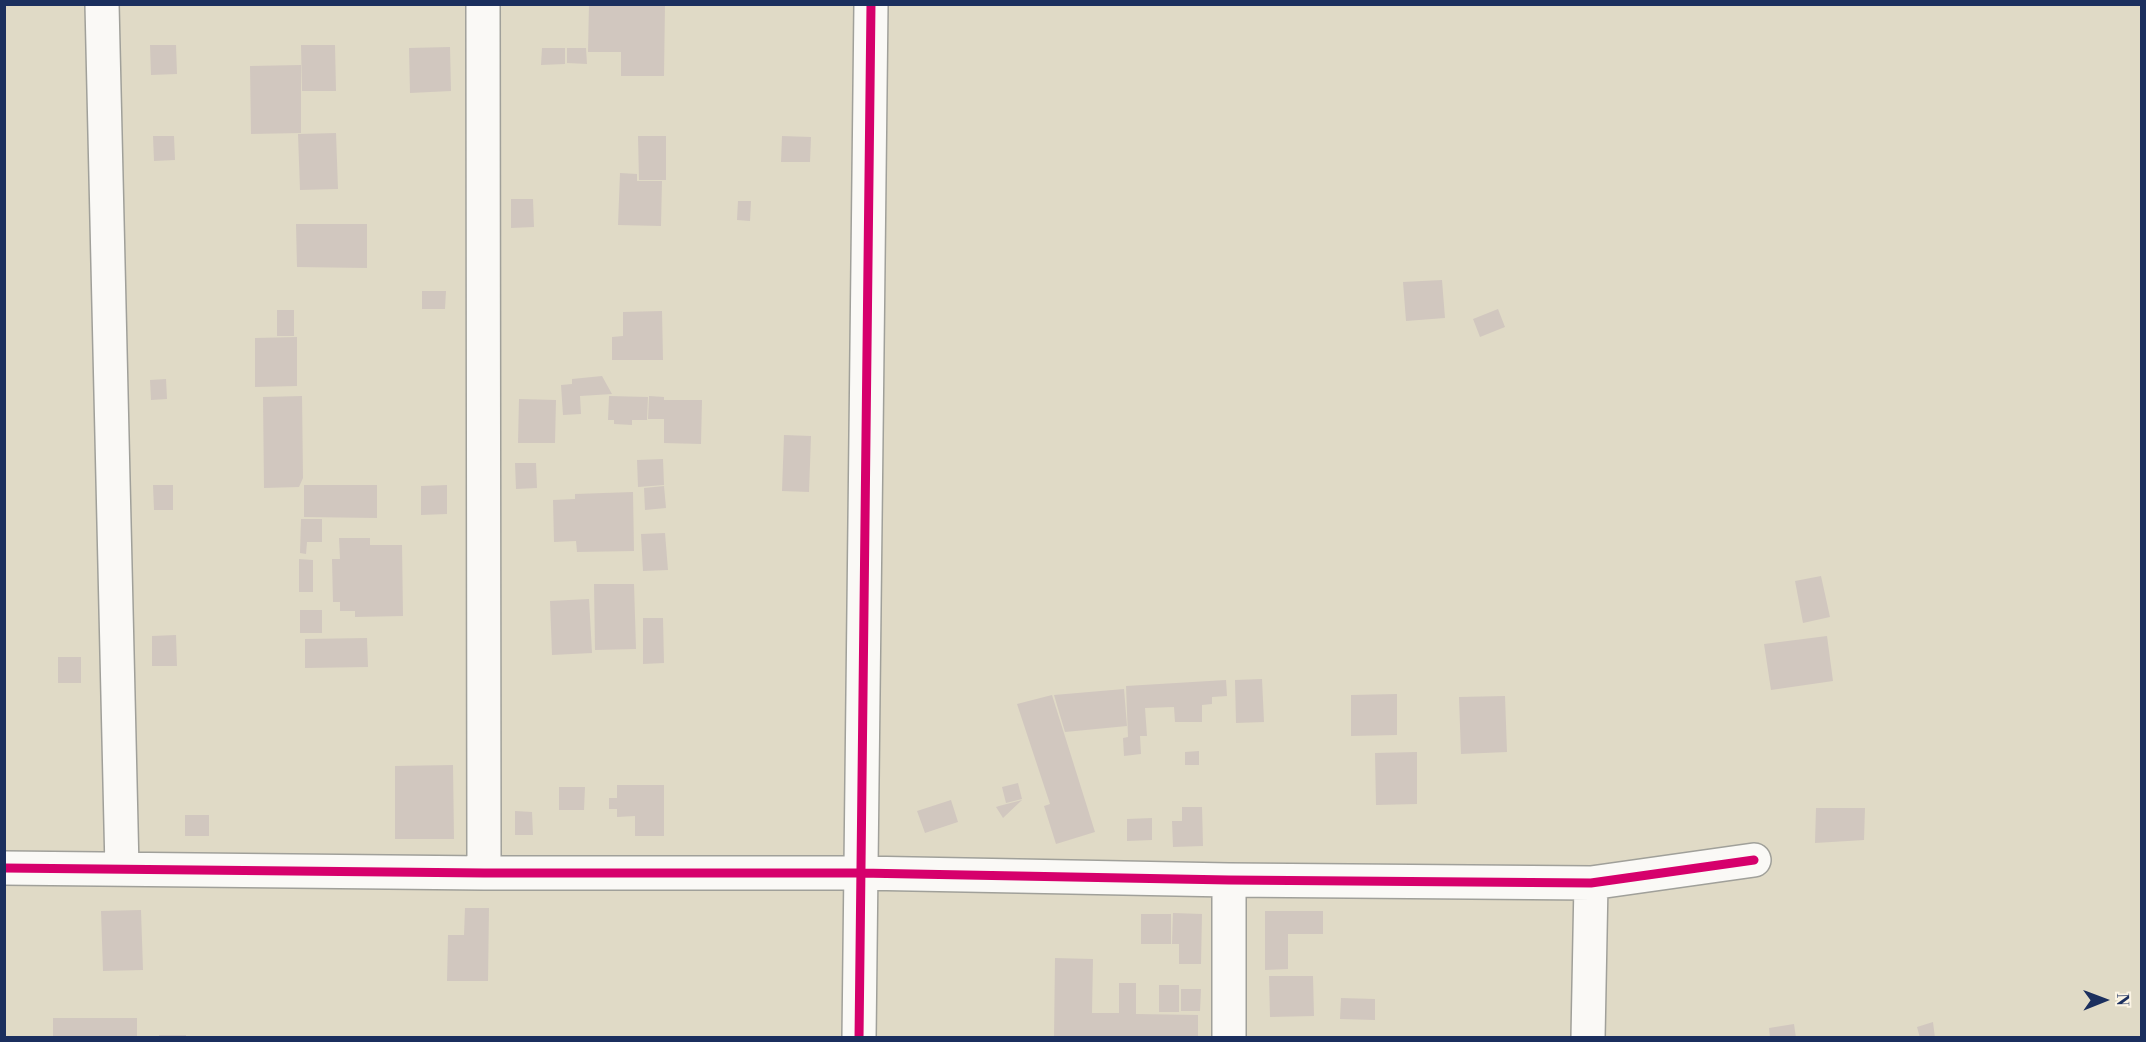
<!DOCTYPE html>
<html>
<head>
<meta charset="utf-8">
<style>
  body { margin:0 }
  #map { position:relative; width:2146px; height:1042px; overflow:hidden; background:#e0dac6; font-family:"Libre Bodoni",serif }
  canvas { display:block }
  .frame { position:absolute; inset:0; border:6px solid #1b2f5e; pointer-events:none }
  .north { position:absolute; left:2074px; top:970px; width:60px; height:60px; -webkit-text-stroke:4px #fcf5e5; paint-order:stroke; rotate:89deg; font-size:16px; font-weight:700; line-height:24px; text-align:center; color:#1b2f5e }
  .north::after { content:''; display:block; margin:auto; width:21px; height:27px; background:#1b2f5e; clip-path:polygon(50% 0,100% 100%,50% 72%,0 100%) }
</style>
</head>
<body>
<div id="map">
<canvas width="2146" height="1042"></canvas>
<div class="frame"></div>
<div class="north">N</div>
</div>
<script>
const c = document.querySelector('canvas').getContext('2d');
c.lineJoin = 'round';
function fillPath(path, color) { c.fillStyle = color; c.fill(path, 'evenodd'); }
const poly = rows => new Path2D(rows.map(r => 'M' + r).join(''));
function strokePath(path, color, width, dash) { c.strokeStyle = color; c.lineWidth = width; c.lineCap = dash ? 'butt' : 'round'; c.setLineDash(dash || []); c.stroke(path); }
const building = poly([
  [589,4,665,4,664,76,621,76,621,52,588,52],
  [150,45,176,45,177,74,151,75],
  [301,45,335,45,336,91,302,91],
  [450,47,451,91,410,93,409,48],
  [542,48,565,48,565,64,541,65],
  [567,48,586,48,587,64,567,63],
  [301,65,301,133,251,134,250,66],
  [336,133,338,189,300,190,298,134],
  [153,136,174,136,175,160,154,161],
  [638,136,666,136,666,180,639,180],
  [782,136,811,137,810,162,781,162],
  [620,173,637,174,637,181,662,181,661,226,618,225],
  [511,199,533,199,534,227,511,228],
  [738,201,751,201,750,221,737,220],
  [296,224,367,224,367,268,297,267],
  [1442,280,1445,318,1406,321,1403,282],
  [422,291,446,291,445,309,422,309],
  [1498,309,1505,327,1480,337,1473,319],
  [277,310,294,310,294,336,277,336],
  [662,311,663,360,612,360,612,337,623,336,623,312],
  [297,337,297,386,255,387,255,338],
  [602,376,612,394,580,396,581,414,563,415,561,385,572,384,572,379],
  [166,379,167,399,151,400,150,380],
  [302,396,303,478,299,487,264,488,263,397],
  [609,396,648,397,647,420,632,420,632,425,614,424,614,420,608,420],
  [649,396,664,397,664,400,702,400,701,444,664,443,664,419,648,419],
  [519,399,556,400,555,443,518,443],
  [784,435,811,436,809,492,782,491],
  [663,459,664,485,638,487,637,460],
  [515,463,536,463,537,488,516,489],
  [153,485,173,485,173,510,154,510],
  [304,485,377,485,377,518,304,517],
  [447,485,447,514,421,515,421,486],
  [664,486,666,508,645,510,644,488],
  [633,492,634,551,577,552,576,541,554,542,553,500,575,499,575,494],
  [301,519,322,519,322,542,307,542,306,554,300,553],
  [665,533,668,570,643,571,641,534],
  [339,538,370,538,370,545,402,545,403,616,355,617,355,611,340,611,340,602,333,602,332,559,340,559],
  [299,559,313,560,313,592,299,592],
  [1821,576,1830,617,1803,623,1795,581],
  [594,584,634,584,636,649,595,650],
  [589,599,592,653,552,655,550,601],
  [300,610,322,610,322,633,300,633],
  [643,618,663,618,664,663,643,664],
  [176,635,177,666,152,666,152,636],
  [1827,636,1833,681,1771,690,1764,644],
  [367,638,368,667,305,668,305,639],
  [58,657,81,657,81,683,58,683],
  [1262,679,1264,722,1236,723,1235,680],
  [1226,680,1227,696,1212,697,1212,704,1202,705,1202,722,1175,722,1174,707,1145,708,1147,736,1140,736,1141,754,1124,756,1123,738,1128,737,1126,686],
  [1124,689,1127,726,1065,732,1054,695],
  [1397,694,1397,735,1351,736,1351,695],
  [1052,695,1095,832,1056,844,1044,806,1050,804,1017,704],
  [1505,696,1507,752,1461,754,1459,697],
  [1199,751,1199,765,1185,765,1185,752],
  [1417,752,1417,804,1376,805,1375,753],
  [453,765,454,839,395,839,395,766],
  [1018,783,1022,799,1006,803,1002,787],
  [617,785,664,785,664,836,635,836,635,816,617,817,617,809,609,809,609,798,617,798],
  [559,787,585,787,584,810,559,810],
  [951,800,958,822,925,833,917,811],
  [1022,800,1003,818,996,807,999,806],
  [1182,807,1202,807,1203,846,1173,847,1172,821,1182,821],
  [1816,808,1865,808,1864,840,1815,843],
  [515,811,532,812,533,835,515,835],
  [185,815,209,815,209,836,185,836],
  [1152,818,1152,840,1127,841,1127,819],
  [465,908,489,908,488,981,447,981,448,935,464,935],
  [141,910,143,970,103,971,101,911],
  [1265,911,1323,911,1323,934,1288,934,1288,969,1265,970],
  [1173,913,1202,914,1201,964,1179,964,1179,944,1172,944],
  [1141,914,1171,914,1171,944,1141,944],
  [1055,958,1093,959,1092,1013,1119,1013,1119,983,1136,983,1136,1014,1198,1015,1198,1036,1054,1038],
  [1269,976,1313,976,1314,1016,1270,1017],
  [1159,985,1179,985,1179,1012,1159,1012],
  [1181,989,1201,989,1200,1011,1181,1011],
  [1341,998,1375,999,1375,1020,1340,1019],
  [53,1018,137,1018,137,1038,53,1038],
  [1933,1022,1935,1038,1920,1038,1917,1027],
  [1794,1024,1796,1038,1770,1038,1769,1028],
  [159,1035,186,1035,186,1038,159,1038]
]);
const minor = poly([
  [102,4,122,869],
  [483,4,484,873],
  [4,868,484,873,860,873,1229,880,1591,883,1754,860],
  [1229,880,1229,1038],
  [859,1038,871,4],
  [1588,1038,1591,883]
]);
const cycleway = poly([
  [4,868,484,873,860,873,1229,880,1591,883,1754,860],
  [859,1038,871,4]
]);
fillPath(building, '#d1c7bf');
strokePath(minor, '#a0a09a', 36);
strokePath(minor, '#faf9f6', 33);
strokePath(cycleway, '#d6006c', 9);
</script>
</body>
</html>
